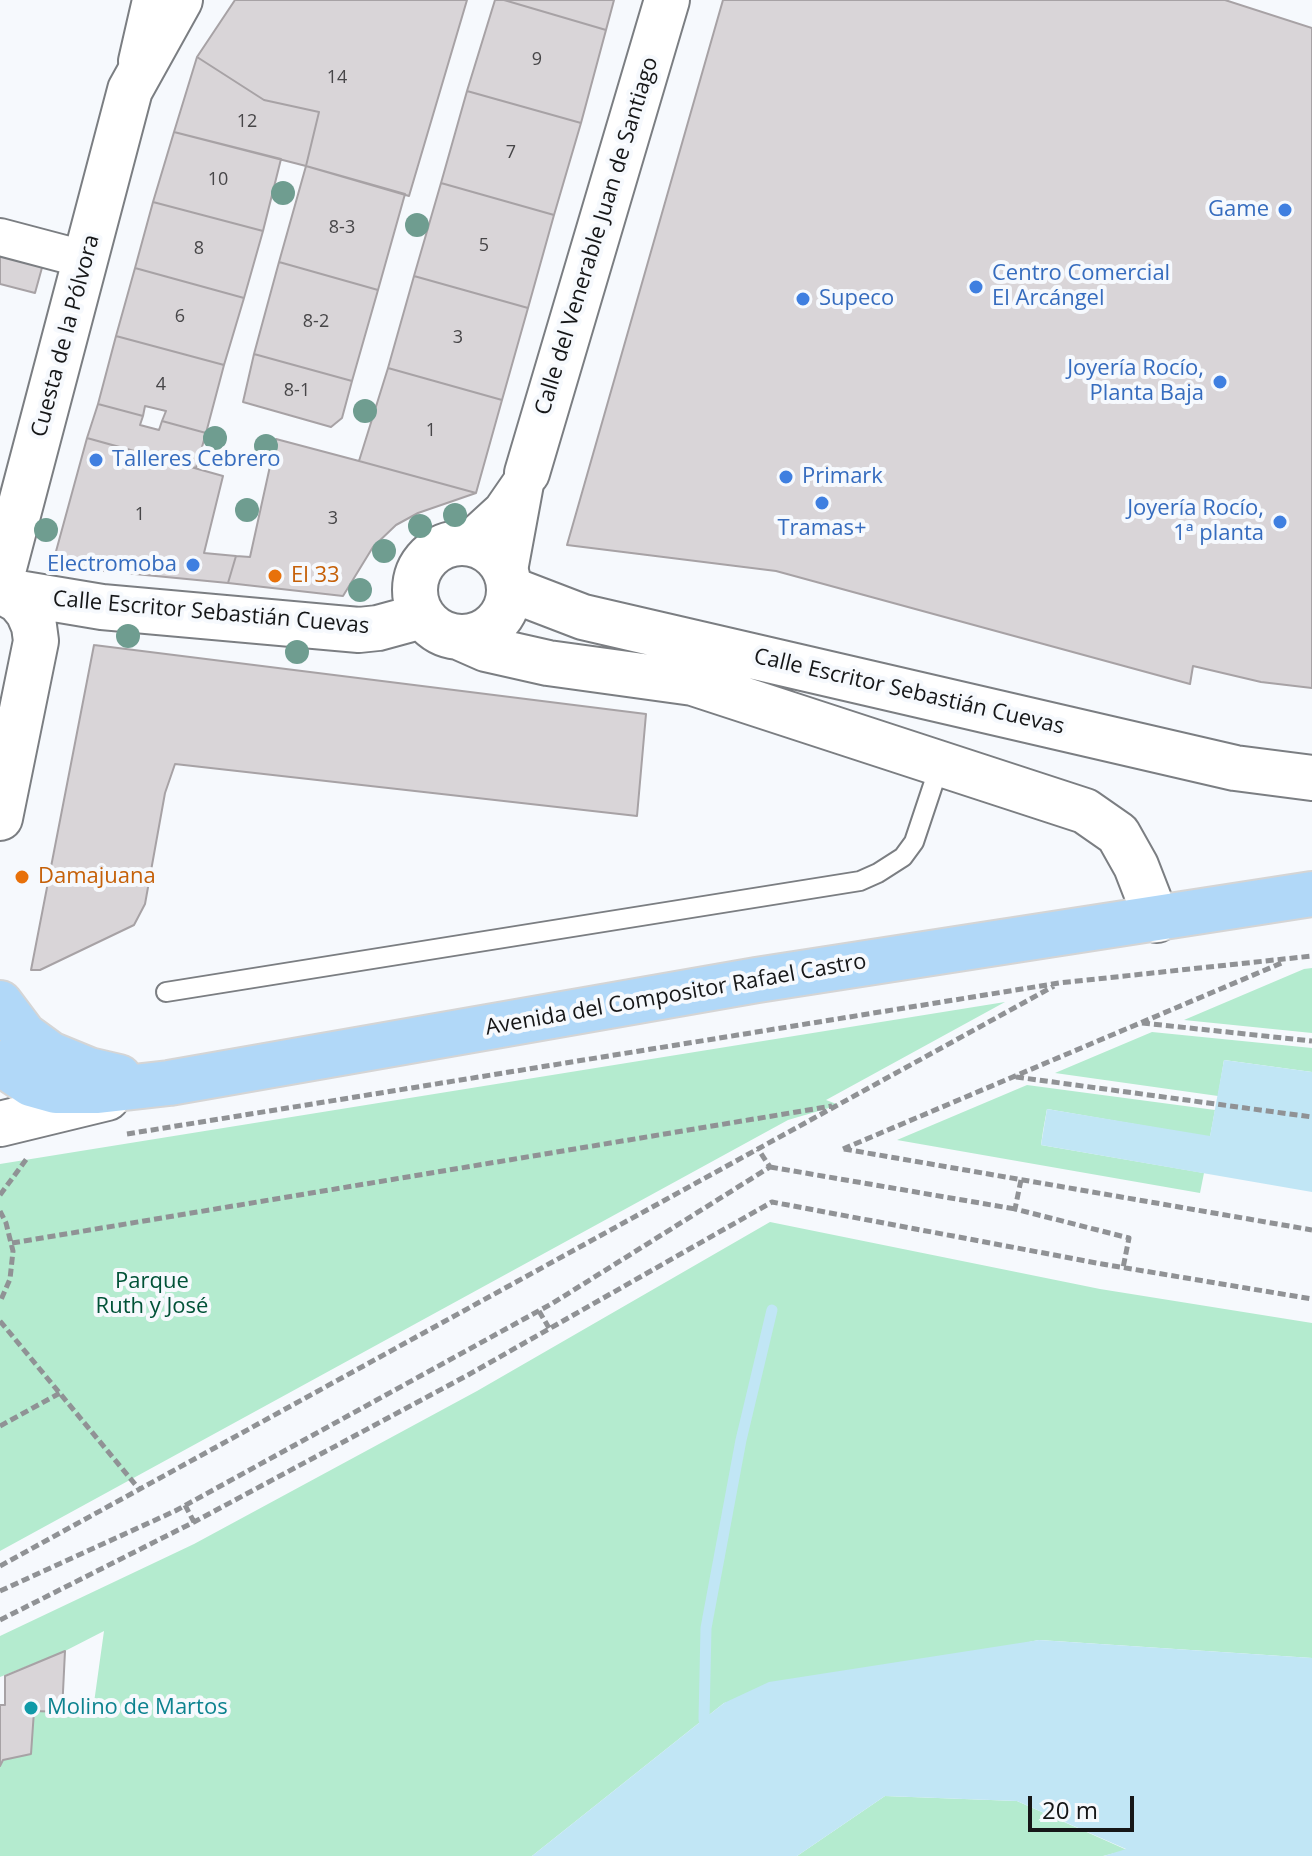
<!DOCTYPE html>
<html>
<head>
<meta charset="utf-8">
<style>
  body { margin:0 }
  #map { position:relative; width:1312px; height:1856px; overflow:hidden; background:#f6f9fd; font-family:"Open Sans",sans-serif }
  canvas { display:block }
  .scale { position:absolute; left:1028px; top:1796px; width:106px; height:36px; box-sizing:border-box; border:4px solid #161718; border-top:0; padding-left:10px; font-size:24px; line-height:28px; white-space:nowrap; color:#161718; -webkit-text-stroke:6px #f6f9fd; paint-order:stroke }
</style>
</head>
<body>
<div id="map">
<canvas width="1312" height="1856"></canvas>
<div class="scale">20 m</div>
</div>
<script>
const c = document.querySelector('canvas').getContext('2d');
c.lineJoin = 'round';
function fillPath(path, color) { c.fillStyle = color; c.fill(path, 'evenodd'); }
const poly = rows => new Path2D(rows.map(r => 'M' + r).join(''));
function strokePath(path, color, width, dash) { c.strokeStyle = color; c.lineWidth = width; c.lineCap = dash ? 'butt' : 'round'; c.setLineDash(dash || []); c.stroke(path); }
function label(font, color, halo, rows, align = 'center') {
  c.font = font + ' "Open Sans",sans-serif'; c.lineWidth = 8; c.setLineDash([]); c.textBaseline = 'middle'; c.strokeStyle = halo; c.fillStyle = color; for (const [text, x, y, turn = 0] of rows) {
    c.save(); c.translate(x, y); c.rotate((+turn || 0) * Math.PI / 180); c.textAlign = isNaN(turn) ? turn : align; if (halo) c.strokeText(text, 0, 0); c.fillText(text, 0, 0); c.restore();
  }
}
const green = poly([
  [1312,968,1312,1033,1184,1020,1304,969],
  [1005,1002,826,1100,839,1105,788,1120,0,1551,0,1164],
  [1152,1032,1312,1048,1312,1072,1224,1060,1218,1096,1055,1073],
  [1027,1085,1215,1110,1210,1137,1047,1109,1043,1131,1041,1145,1204,1173,1200,1193,897,1140],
  [770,1222,1100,1289,1312,1323,1312,1658,1039,1640,724,1703,532,1856,0,1856,0,1766,3,1760,31,1754,34,1711,62,1712,92,1717,104,1631,65,1651,0,1677,0,1636,194,1544,477,1391],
  [885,1796,1017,1801,1127,1850,1103,1856,797,1856]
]);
const water = poly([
  [1224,1060,1312,1072,1312,1192,1041,1145,1047,1109,1210,1136],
  [1039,1640,1312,1658,1312,1856,1104,1856,1126,1849,1017,1801,885,1796,797,1856,532,1856,724,1703,769,1682]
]);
const stream = poly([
  [706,1730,704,1719,706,1628,741,1440,772,1310]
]);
const building = poly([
  [235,0,467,0,409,196,306,166,319,112,264,100,197,57,235,0],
  [495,0,504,0,606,30,581,123,467,91,495,0],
  [504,0,614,0,606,30,504,0],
  [723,0,1225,0,1312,28,1312,688,1261,682,1193,666,1190,684,776,571,567,545,723,0],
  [197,57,264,100,319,112,306,166,174,132,197,57],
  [467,91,581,123,554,215,441,183,467,91],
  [174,132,281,159,263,231,153,202,174,132],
  [306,166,405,194,378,290,279,262,306,166],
  [441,183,554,215,528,308,414,276,441,183],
  [153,202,263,231,244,298,135,268,153,202],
  [0,252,43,264,35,293,0,284,0,252],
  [279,262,378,290,352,381,254,354,279,262],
  [135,268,244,298,224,365,116,336,135,268],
  [414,276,528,308,502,400,388,368,414,276],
  [116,336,224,365,206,433,162,421,166,411,145,406,143,416,98,404,116,336],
  [254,354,352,381,342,418,331,427,243,402,254,354],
  [388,368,502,400,476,493,359,461,388,368],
  [98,404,143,416,140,425,159,430,162,421,206,433,196,468,87,438,98,404],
  [87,438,223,476,204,553,236,556,228,583,52,566,87,438],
  [276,439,359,461,476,493,418,513,396,525,373,547,343,596,228,583,236,556,250,557,276,439],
  [94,645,646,714,637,816,175,764,165,793,145,904,134,925,40,970,31,970,94,645],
  [65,1651,62,1712,34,1711,31,1754,3,1760,0,1766,0,1705,5,1705,5,1676,65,1651]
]);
const path = poly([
  [1142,1023,1312,1041],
  [1016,1077,1312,1117],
  [127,1134,1059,983,1312,956],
  [843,1149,1284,962],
  [844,1149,1312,1230],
  [770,1167,1015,1209],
  [1021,1180,1015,1209,1129,1238,1123,1268],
  [0,1195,28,1157],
  [0,1211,6,1223,13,1251,10,1279,0,1302],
  [12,1243,832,1106],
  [539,1311,549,1328],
  [0,1321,139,1489],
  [0,1426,60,1393],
  [185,1505,194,1522],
  [0,1566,1054,986],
  [0,1591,175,1511,553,1303,770,1167,758,1149],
  [0,1620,194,1522,468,1375,772,1202,1102,1264,1312,1299]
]);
const service = poly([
  [166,992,860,881,878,873,903,857,914,842,940,764]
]);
const minor = poly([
  [137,61,151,0],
  [0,237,87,260],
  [466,543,502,510,522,481],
  [508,576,527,473]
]);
const tertiary = poly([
  [527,473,667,0],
  '415 590a47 47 0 1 1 94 0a47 47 0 1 1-94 0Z',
  [0,583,130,90,180,0],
  [510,589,583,617,1235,768,1312,778],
  [0,590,102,607,359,630,378,628,422,616],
  [0,590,19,601,28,612,34,626,36,641,0,818],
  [461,638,486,649,548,663,693,683,1085,811,1118,834,1136,866,1157,920],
  [0,1124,107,1098]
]);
const primary = poly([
  [0,1003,24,1035,50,1054,89,1070,119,1077],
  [0,1063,31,1084,56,1091,98,1091,169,1083,757,980,1312,894]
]);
const trees = [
  [283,193],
  [417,225],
  [365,411],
  [215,438],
  [266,446],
  [247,510],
  [455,515],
  [420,526],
  [46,530],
  [384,551],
  [360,590],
  [128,636],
  [297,652]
];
const markers = [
  [1285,210,8,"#3f7fe0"],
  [976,287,8,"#3f7fe0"],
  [803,299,8,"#3f7fe0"],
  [1220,382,8,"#3f7fe0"],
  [96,460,8,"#3f7fe0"],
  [786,477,8,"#3f7fe0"],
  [822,503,8,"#3f7fe0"],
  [1280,522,8,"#3f7fe0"],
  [193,565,8,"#3f7fe0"],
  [275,576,8,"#e8710a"],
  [22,877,8,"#e8710a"],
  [31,1708,8,"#0f9aa8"]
];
const numberNames = [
  ["9",537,60],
  ["14",337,78],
  ["12",247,122],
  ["7",511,153],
  ["10",218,180],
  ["8-3",342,228],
  ["5",484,246],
  ["8",199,249],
  ["6",180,317],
  ["8-2",316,322],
  ["3",458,338],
  ["4",161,385],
  ["8-1",297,391],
  ["1",431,431],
  ["1",140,515],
  ["3",333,519]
];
const shopNames = [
  ["Game",1269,210],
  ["Centro Comercial",992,274,"left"],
  ["El Arcángel",992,299,"left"],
  ["Supeco",819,299,"left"],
  ["Joyería Rocío,",1204,369],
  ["Planta Baja",1204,394],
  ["Talleres Cebrero",112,460,"left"],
  ["Primark",802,477,"left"],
  ["Joyería Rocío,",1264,509],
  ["1ª planta",1264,534],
  ["Tramas+",822,529,"center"],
  ["Electromoba",177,565]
];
const streetNames = [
  ["Calle del Venerable Juan de Santiago",597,236,-73],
  ["Cuesta de la Pólvora",66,336,-75],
  ["Calle Escritor Sebastián Cuevas",211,613,5],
  ["Calle Escritor Sebastián Cuevas",909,692,13],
  ["Avenida del Compositor Rafael Castro",676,995,-10]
];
const foodNames = [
  ["El 33",291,576],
  ["Damajuana",38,877]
];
const parkNames = [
  ["Parque",152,1282],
  ["Ruth y José",152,1307]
];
const cultureNames = [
  ["Molino de Martos",47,1708]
];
fillPath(green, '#b4ebcf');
fillPath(water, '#c1e6f5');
strokePath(stream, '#c1e6f5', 11);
fillPath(building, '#d9d5d8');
strokePath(building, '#a7a2a5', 2);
strokePath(service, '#7b7e82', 22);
strokePath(minor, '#7b7e82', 40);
strokePath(tertiary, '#7b7e82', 48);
strokePath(primary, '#d5d5d5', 48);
strokePath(path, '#909295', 5, [8, 4]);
strokePath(service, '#fff', 18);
strokePath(minor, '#fff', 36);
strokePath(tertiary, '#fff', 44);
strokePath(primary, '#b1d8f8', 44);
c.fillStyle = '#6f9d90';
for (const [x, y] of trees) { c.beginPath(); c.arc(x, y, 12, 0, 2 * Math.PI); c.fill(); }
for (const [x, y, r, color] of markers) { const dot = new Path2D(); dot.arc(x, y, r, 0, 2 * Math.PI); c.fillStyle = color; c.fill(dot); strokePath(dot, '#f6f9fd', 3); }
label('18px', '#474648', null, numberNames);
label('22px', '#366cbe', '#f6f9fd', shopNames, 'right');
label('22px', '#161718', '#f6f9fd', streetNames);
label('22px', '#c56008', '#f6f9fd', foodNames, 'left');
label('22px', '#015237', '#f6f9fd', parkNames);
label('22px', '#0d838f', '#f6f9fd', cultureNames, 'left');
</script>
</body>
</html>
